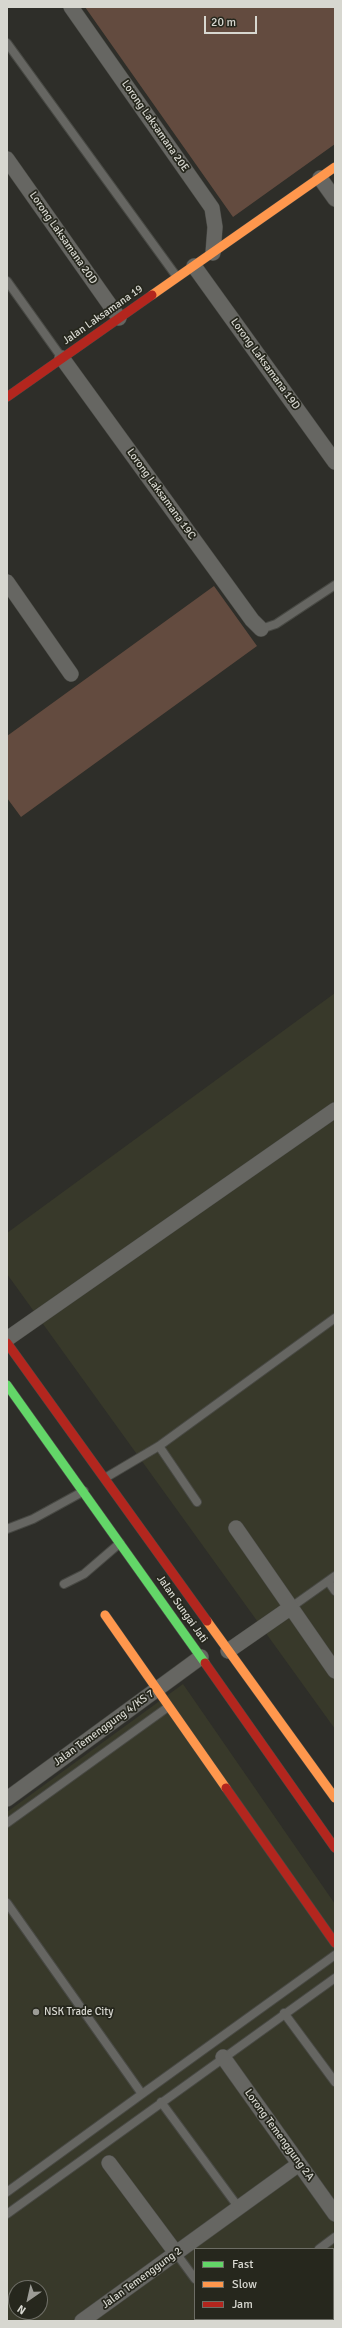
<!DOCTYPE html>
<html>
<head>
<meta charset="utf-8">
<style>
  body { margin:0 }
  #map { position:relative; width:342px; height:2328px; overflow:hidden; background:#2e2e29; font-family:Signika,sans-serif }
  canvas { display:block }
  .frame { position:absolute; inset:0; border:8px solid #d7d7d0; pointer-events:none }
  .legend { position:absolute; left:194px; top:2248px; width:140px; height:72px; box-sizing:border-box; background:#26271d; border:1px solid #6d6d65; margin:0; padding:5px 7px; list-style:none; font-size:12px; color:#d7d7d0 }
  .legend li { display:flex; align-items:center; gap:8px; height:20px }
  .legend b { width:20px; border:1px solid #6d6d65 }
  .north { position:absolute; left:8px; top:2280px; width:40px; height:40px; box-sizing:border-box; background:#26271d; border:1px solid #6d6d65; border-radius:50%; rotate:214deg; font-size:11px; font-weight:700; line-height:16px; text-align:center; color:#d7d7d0 }
  .north::after { content:''; display:block; margin:auto; width:14px; height:18px; background:#9c9c96; clip-path:polygon(50% 0,100% 100%,50% 72%,0 100%) }
  .scale { position:absolute; left:204px; top:16px; width:53px; height:18px; box-sizing:border-box; border:2px solid #d7d7d0; border-top:0; padding-left:5px; font-size:12px; line-height:14px; white-space:nowrap; color:#d7d7d0; -webkit-text-stroke:3px #26271d; paint-order:stroke }
</style>
</head>
<body>
<div id="map">
<canvas width="342" height="2328"></canvas>
<div class="frame"></div>
<ul class="legend">
<li><b style="height:5px;background:#63d668"></b>Fast</li>
<li><b style="height:5px;background:#ff974d"></b>Slow</li>
<li><b style="height:5px;background:#b3261e"></b>Jam</li>
</ul>
<div class="north">N</div>
<div class="scale">20 m</div>
</div>
<script>
const c = document.querySelector('canvas').getContext('2d');
c.lineJoin = 'round';
function fillPath(path, color) { c.fillStyle = color; c.fill(path, 'evenodd'); }
const poly = rows => new Path2D(rows.map(r => 'M' + r).join(''));
function strokePath(path, color, width, dash) { c.strokeStyle = color; c.lineWidth = width; c.lineCap = dash ? 'butt' : 'round'; c.setLineDash(dash || []); c.stroke(path); }
function label(font, color, halo, rows, align = 'center') {
  c.font = font + ' Signika,sans-serif'; c.lineWidth = 3.5; c.setLineDash([]); c.textBaseline = 'middle'; c.strokeStyle = halo; c.fillStyle = color; for (const [text, x, y, turn = 0] of rows) {
    c.save(); c.translate(x, y); c.rotate((+turn || 0) * Math.PI / 180); c.textAlign = isNaN(turn) ? turn : align; if (halo) c.strokeText(text, 0, 0); c.fillText(text, 0, 0); c.restore();
  }
}
const built = poly([
  [335,993,335,1729,7,1274,7,1233],
  [183,1684,335,1904,335,2321,7,2321,7,1812],
  [195,2249,333,2249,333,2319,195,2319],
  [16,2288,40,2288,40,2312,16,2312]
]);
const green = poly([
  [85,7,335,7,335,144,233,217],
  [214,586,257,646,21,817,7,798,7,736]
]);
const lane = poly([
  [7,43,177,277],
  [7,281,62,358],
  [261,629,276,624,335,585],
  [159,1446,197,1502],
  [105,1478,159,1446,335,1318],
  [7,1529,33,1519,84,1491],
  [328,1581,335,1576],
  [64,1584,84,1574,120,1543],
  [290,1608,328,1581,335,1591],
  [7,1823,168,1707],
  [7,1903,142,2094,335,1955],
  [284,2013,335,2082],
  [161,2102,239,2208],
  [7,2192,142,2094],
  [7,2214,335,1978],
  [319,2249,335,2237],
  [176,2253,195,2279],
  [220,2321,222,2319]
]);
const street = poly([
  [71,7,212,208,215,227,213,253],
  [7,159,119,318],
  [320,178,335,199],
  [194,266,335,462],
  [62,358,252,620,261,629],
  [7,582,71,674],
  [7,1339,335,1110],
  [236,1528,335,1671],
  [228,1651,290,1608],
  [7,1799,201,1657],
  [223,2057,335,2214],
  [109,2163,176,2253],
  [82,2321,299,2164]
]);
const fast = poly([
  [7,1385,205,1663]
]);
const slow = poly([
  [152,295,335,167],
  [105,1615,226,1788],
  [207,1621,335,1798]
]);
const jam = poly([
  [7,397,152,295],
  [7,1343,207,1621],
  [205,1663,335,1848],
  [226,1788,335,1943]
]);
const markers = [
  [36,2012,4,"#9c9c96"]
];
const streetNames = [
  ["Lorong Laksamana 20E",155,126,55],
  ["Lorong Laksamana 20D",63,238,55],
  ["Jalan Laksamana 19",103,315,-35],
  ["Lorong Laksamana 19D",265,364,54],
  ["Lorong Laksamana 19C",161,494,54],
  ["Jalan Sungai Jati",182,1609,55],
  ["Jalan Temenggung 4/KS 7",104,1728,-36],
  ["Lorong Temenggung 2A",279,2135,54],
  ["Jalan Temenggung 2",142,2278,-36]
];
const poiNames = [
  ["NSK Trade City",44,2012]
];
fillPath(built, '#38392a');
fillPath(green, '#634b3f');
strokePath(lane, '#484944', 10);
strokePath(street, '#484944', 16);
strokePath(fast, '#484944', 10);
strokePath(slow, '#484944', 10);
strokePath(jam, '#484944', 10);
strokePath(lane, '#666662', 8);
strokePath(street, '#666662', 15);
strokePath(fast, '#63d668', 9);
strokePath(slow, '#ff974d', 9);
strokePath(jam, '#b3261e', 9);
for (const [x, y, r, color] of markers) { const dot = new Path2D(); dot.arc(x, y, r, 0, 2 * Math.PI); c.fillStyle = color; c.fill(dot); strokePath(dot, '#26271d', 1.5); }
label('11px', '#d7d7d0', '#26271d', streetNames);
label('11px', '#d7d7d0', '#26271d', poiNames, 'left');
</script>
</body>
</html>
